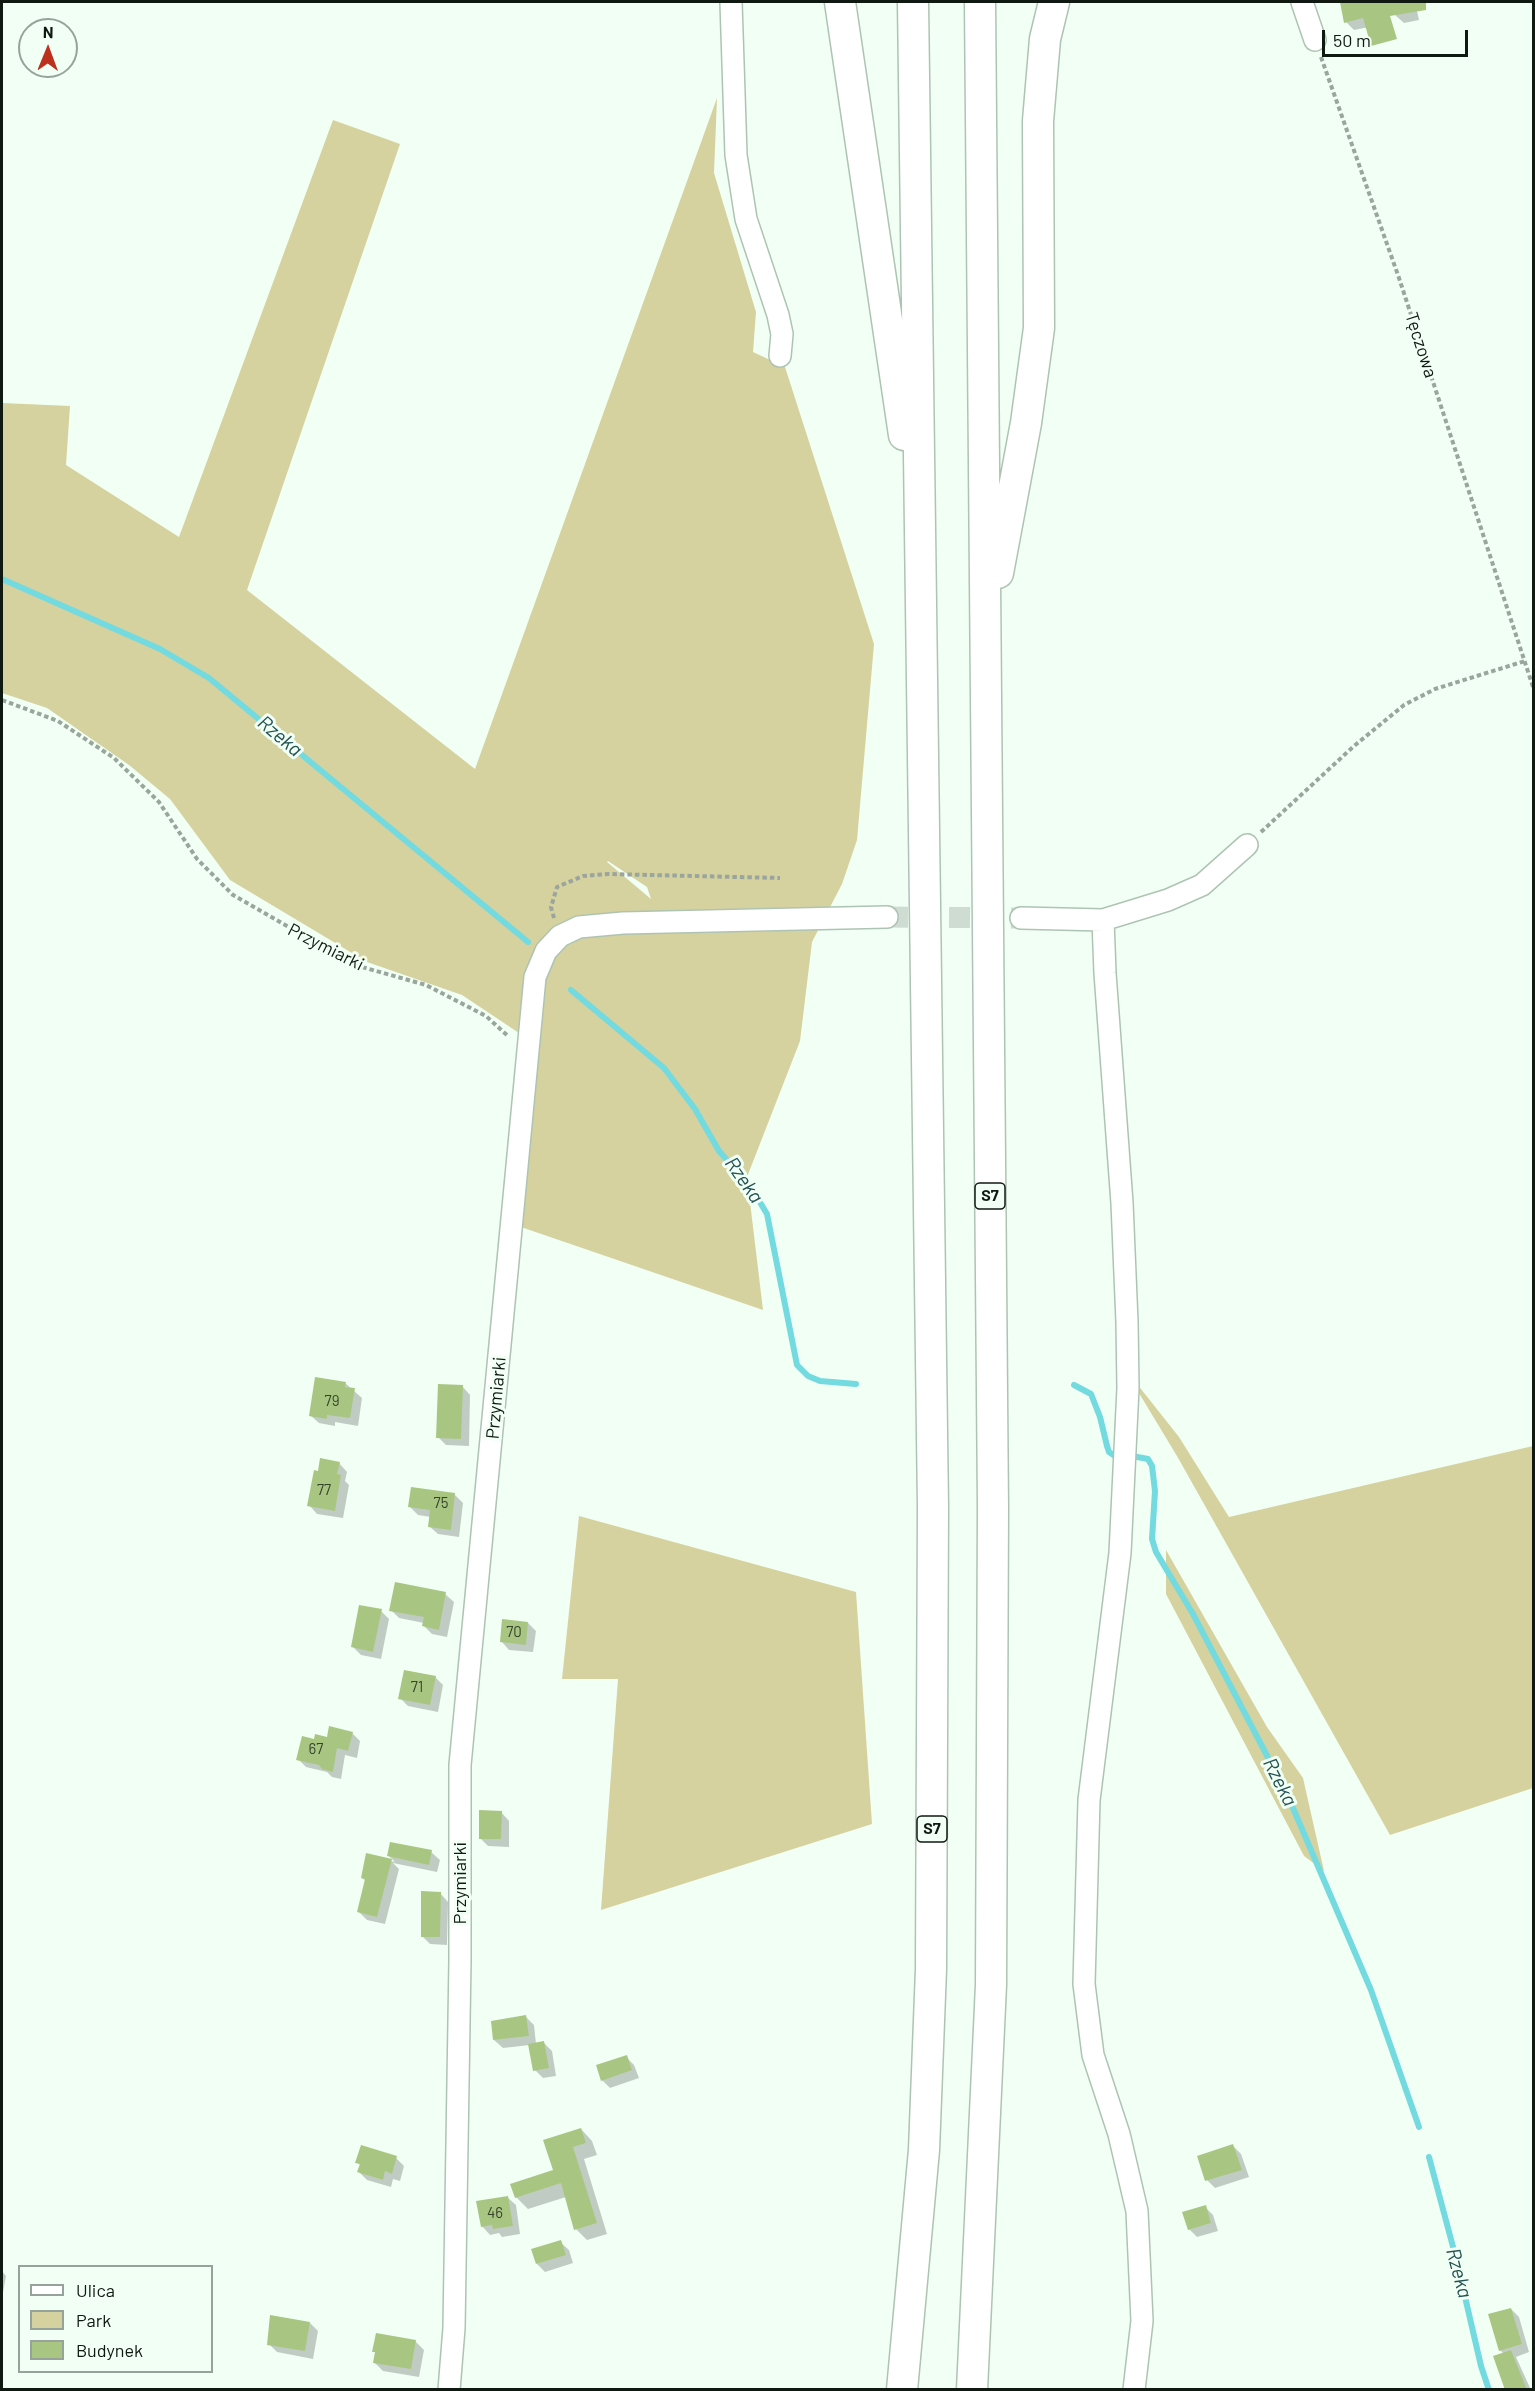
<!DOCTYPE html>
<html>
<head>
<meta charset="utf-8">
<style>
  body { margin:0 }
  #map { position:relative; width:1535px; height:2391px; overflow:hidden; background:#f1fff4; font-family:Barlow,sans-serif }
  canvas { display:block }
  .frame { position:absolute; inset:0; border:3px solid #101812; pointer-events:none }
  .legend { position:absolute; left:18px; top:2265px; width:195px; height:108px; box-sizing:border-box; background:#f1fff4; border:2px solid #97a39a; margin:0; padding:8px 10px; list-style:none; font-size:18px; color:#101812 }
  .legend li { display:flex; align-items:center; gap:12px; height:30px }
  .legend b { width:30px; border:2px solid #97a39a }
  .north { position:absolute; left:18px; top:18px; width:60px; height:60px; box-sizing:border-box; background:#f1fff4; border:2px solid #97a39a; border-radius:50%; rotate:1deg; font-size:16px; font-weight:700; line-height:24px; text-align:center; color:#101812 }
  .north::after { content:''; display:block; margin:auto; width:21px; height:27px; background:#bd301e; clip-path:polygon(50% 0,100% 100%,50% 72%,0 100%) }
  .scale { position:absolute; left:1322px; top:30px; width:146px; height:27px; box-sizing:border-box; border:3px solid #101812; border-top:0; padding-left:8px; font-size:18px; line-height:21px; white-space:nowrap; color:#101812; -webkit-text-stroke:4px #f1fff4; paint-order:stroke }
</style>
</head>
<body>
<div id="map">
<canvas width="1535" height="2391"></canvas>
<div class="frame"></div>
<ul class="legend">
<li><b style="height:8px;background:#fff"></b>Ulica</li>
<li><b style="height:16px;background:#d6d29f"></b>Park</li>
<li><b style="height:16px;background:#a8c682"></b>Budynek</li>
</ul>
<div class="north">N</div>
<div class="scale">50 m</div>
</div>
<script>
const c = document.querySelector('canvas').getContext('2d');
c.lineJoin = 'round';
function fillPath(path, color) { c.fillStyle = color; c.fill(path, 'evenodd'); }
const poly = rows => new Path2D(rows.map(r => 'M' + r).join(''));
function strokePath(path, color, width, dash) { c.strokeStyle = color; c.lineWidth = width; c.lineCap = dash ? 'butt' : 'round'; c.setLineDash(dash || []); c.stroke(path); }
function label(font, color, halo, rows, align = 'center') {
  c.font = font + ' Barlow,sans-serif'; c.lineWidth = 6; c.setLineDash([]); c.textBaseline = 'middle'; c.strokeStyle = halo; c.fillStyle = color; for (const [text, x, y, turn = 0] of rows) {
    c.save(); c.translate(x, y); c.rotate((+turn || 0) * Math.PI / 180); c.textAlign = isNaN(turn) ? turn : align; if (halo) c.strokeText(text, 0, 0); c.fillText(text, 0, 0); c.restore();
  }
}
const green = poly([
  [717,98,714,173,756,312,753,352,785,367,874,644,857,840,842,884,812,942,800,1041,747,1177,763,1310,518,1226,533,1053,519,1033,462,995,367,962,230,880,170,799,129,765,47,708,2,693,2,403,70,406,66,465,179,537,333,120,400,144,247,590,475,769],
  [608,861,647,887,651,899,607,862],
  [1122,1365,1179,1437,1229,1517,1533,1446,1533,1788,1390,1835,1177,1456],
  [579,1516,856,1592,872,1824,601,1910,618,1679,562,1679],
  [1166,1550,1267,1727,1303,1778,1324,1871,1304,1856,1166,1594]
]);
const shadow = poly([
  [1341,2,1368,2,1374,26,1354,30,1346,22],
  [1393,2,1415,2,1419,20,1404,23,1395,15],
  [345,1383,362,1398,358,1426,335,1422,335,1426,319,1423,310,1415],
  [462,1386,470,1395,469,1446,446,1445,438,1437],
  [339,1463,347,1472,345,1481,349,1485,343,1518,317,1514,309,1505,319,1473],
  [455,1495,463,1503,459,1537,438,1534,429,1526,431,1517,418,1515,410,1507],
  [445,1594,454,1602,447,1637,432,1634,424,1626,424,1623,399,1618,391,1610],
  [381,1611,389,1619,381,1659,361,1655,353,1647],
  [528,1623,536,1631,533,1652,509,1650,501,1641],
  [435,1677,443,1685,438,1712,408,1706,400,1698],
  [352,1733,360,1741,357,1758,345,1755,341,1779,332,1777,327,1772,306,1767,298,1759,315,1741],
  [501,1812,509,1821,509,1847,488,1846,480,1838],
  [431,1852,440,1860,437,1872,393,1863,399,1869,385,1924,367,1920,359,1912,366,1881,362,1878,367,1855,395,1862,389,1856],
  [440,1893,448,1902,447,1945,430,1944,422,1936],
  [525,2016,534,2025,536,2044,543,2042,552,2051,556,2076,543,2078,535,2070,530,2045,503,2048,494,2040],
  [626,2057,634,2065,639,2078,610,2088,602,2080],
  [581,2129,592,2141,597,2155,584,2159,607,2234,587,2240,576,2229,566,2197,528,2209,516,2197,555,2171],
  [1233,2146,1241,2154,1249,2177,1215,2188,1207,2180],
  [396,2158,404,2166,400,2181,393,2179,391,2187,367,2180,359,2172,361,2166,357,2162],
  [507,2197,516,2205,520,2234,502,2237,499,2233,490,2235,482,2226],
  [1205,2207,1213,2215,1218,2231,1197,2237,1189,2229],
  [560,2242,569,2250,573,2263,545,2272,537,2264],
  [2,2271,6,2276,2,2298],
  [1511,2309,1519,2317,1529,2352,1516,2357,1531,2390,1506,2390,1504,2354,1500,2350],
  [310,2323,318,2331,313,2359,277,2352,269,2344],
  [415,2341,424,2350,419,2377,383,2371,374,2362,376,2354,374,2351]
]);
const stream = poly([
  [2,579,160,649,209,678,528,942],
  [571,990,664,1068,695,1109,719,1151,752,1189,767,1214,797,1365,808,1376,820,1381,856,1384],
  [1074,1385,1091,1394,1100,1417,1107,1446,1109,1452,1115,1456],
  [1132,1456,1148,1459,1152,1466,1155,1491,1152,1539,1156,1552,1193,1614,1287,1794,1371,1990,1419,2127],
  [1429,2157,1456,2258,1481,2366,1489,2390]
]);
const building = poly([
  [1340,2,1426,2,1426,10,1390,16,1397,39,1371,46,1363,18,1344,23],
  [315,1377,346,1382,345,1387,355,1388,350,1418,327,1415,327,1419,309,1416],
  [438,1384,463,1385,461,1439,436,1438],
  [320,1458,340,1462,337,1474,341,1475,335,1511,307,1506,314,1470,318,1471],
  [411,1487,455,1493,451,1530,428,1527,430,1510,408,1507],
  [395,1582,446,1592,439,1630,422,1626,424,1617,389,1611],
  [359,1605,382,1609,373,1652,351,1647],
  [502,1619,528,1622,526,1645,500,1642],
  [404,1670,436,1676,430,1705,398,1699],
  [329,1726,353,1732,348,1751,337,1748,333,1772,322,1769,319,1765,296,1760,302,1736,314,1739,315,1734,327,1737],
  [479,1810,502,1811,501,1839,479,1839],
  [390,1842,432,1850,429,1865,387,1856],
  [366,1853,392,1859,377,1917,357,1912,365,1879,361,1878],
  [421,1891,441,1892,440,1937,421,1937],
  [526,2015,529,2036,493,2040,491,2021],
  [544,2041,549,2068,533,2071,528,2044],
  [627,2055,632,2070,601,2081,596,2065],
  [581,2128,586,2143,573,2147,597,2223,574,2230,561,2183,515,2198,510,2184,553,2170,543,2140],
  [1233,2144,1242,2170,1205,2181,1197,2156],
  [361,2145,397,2156,392,2174,385,2171,383,2180,357,2172,360,2164,355,2163],
  [508,2196,513,2226,493,2229,492,2225,481,2227,476,2201],
  [1206,2205,1211,2223,1188,2230,1182,2212],
  [561,2240,566,2255,536,2264,531,2249],
  [1511,2308,1522,2344,1499,2351,1488,2314],
  [270,2315,310,2322,305,2351,267,2345],
  [376,2333,416,2340,411,2369,373,2363,375,2352,372,2352],
  [1511,2350,1527,2390,1505,2390,1493,2356]
]);
const minorTunnel = poly([
  [887,917,1021,918]
]);
const path = poly([
  [1321,57,1399,278,1534,690],
  [2,700,58,721,114,758,159,802,197,859,233,895,355,965,426,985,486,1016,509,1037],
  [1261,832,1354,746,1404,705,1435,689,1525,661],
  [554,918,551,907,557,887,583,876,608,874,780,878]
]);
const minor = poly([
  [731,2,736,155,746,219,778,315,782,334,780,356],
  [1302,2,1315,40],
  [1021,918,1103,920,1168,900,1202,885,1247,845],
  [1103,920,1105,973,1122,1203,1127,1322,1128,1388,1120,1553,1089,1800,1084,1984,1093,2055,1119,2134,1137,2211,1142,2321,1134,2390],
  [449,2390,454,2328,460,1960,460,1765,535,977,546,951,560,936,579,927,623,923,887,917]
]);
const highway = poly([
  [840,2,904,435],
  [998,573,1026,423,1039,328,1038,121,1045,39,1054,2],
  [902,2390,924,2150,931,1969,933,1508,913,2],
  [972,2390,991,1985,993,1507,980,2]
]);
const numberNames = [
  ["79",332,1401],
  ["77",324,1490],
  ["75",441,1503],
  ["70",514,1632],
  ["71",417,1687],
  ["67",316,1749],
  ["46",495,2213]
];
const shields = [
  [990,1196,30],
  [932,1829,30]
];
const shieldNames = [
  ["S7",990,1196],
  ["S7",932,1829]
];
const streetNames = [
  ["Tęczowa",1421,345,72],
  ["Przymiarki",326,947,27],
  ["Przymiarki",496,1398,-85],
  ["Przymiarki",460,1883,-90]
];
const waterNames = [
  ["Rzeka",280,736,40],
  ["Rzeka",744,1180,55],
  ["Rzeka",1280,1782,63],
  ["Rzeka",1459,2273,75]
];
fillPath(green, '#d6d29f');
fillPath(shadow, '#0003');
strokePath(stream, '#73dae0', 6);
fillPath(building, '#a8c682');
strokePath(minorTunnel, '#cfdcd2', 21, [21, 10]);
strokePath(minor, '#aec4b3', 24);
strokePath(highway, '#aec4b3', 33);
strokePath(path, '#9aa69d', 4, [4.5, 3]);
strokePath(minor, '#fff', 21);
strokePath(highway, '#fff', 30);
label('15px', '#36442e', null, numberNames);
for (const [x, y, w] of shields) { const box = new Path2D(); box.roundRect(x - w / 2, y - 13, w, 26, 4.5); c.fillStyle = '#f1fff4'; c.fill(box); strokePath(box, '#101812', 1.5); }
label('bold 16px', '#101812', null, shieldNames);
label('18px', '#101812', '#f1fff4', streetNames);
label('italic 20px', '#235254', '#f1fff4', waterNames);
</script>
</body>
</html>
